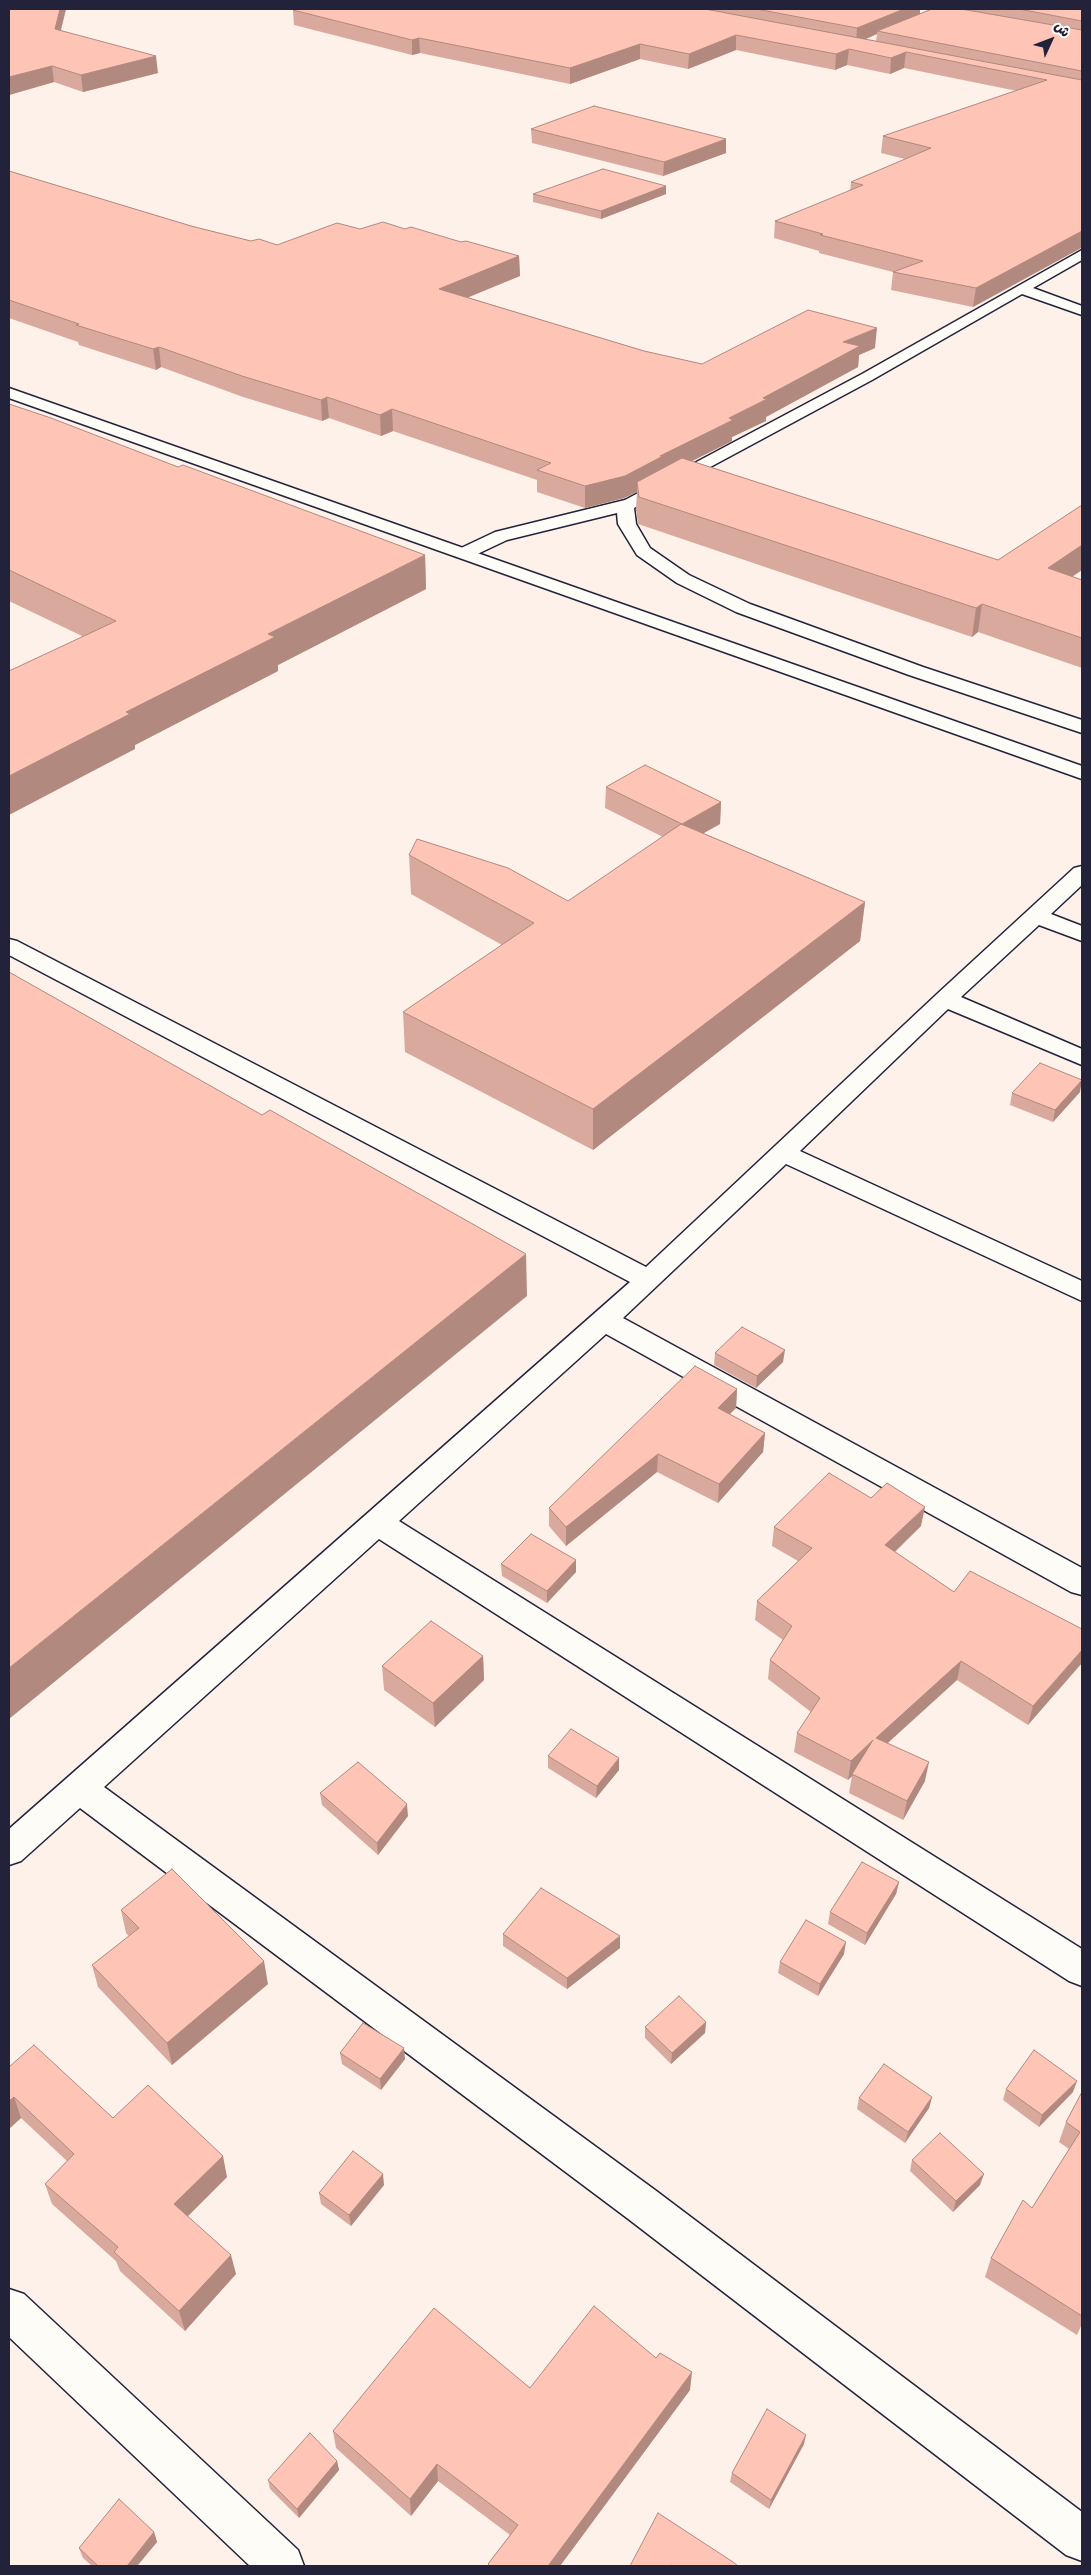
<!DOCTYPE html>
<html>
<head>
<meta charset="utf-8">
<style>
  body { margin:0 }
  #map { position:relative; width:1091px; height:2575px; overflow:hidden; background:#fdf1ea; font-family:Kalam,"Playpen Sans Arabic",sans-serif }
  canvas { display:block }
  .frame { position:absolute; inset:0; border:10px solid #22223b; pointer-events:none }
  .north { position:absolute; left:1026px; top:15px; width:50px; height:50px; -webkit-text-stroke:4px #fdfcf7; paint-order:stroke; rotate:47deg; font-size:14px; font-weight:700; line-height:20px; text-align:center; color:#22223b }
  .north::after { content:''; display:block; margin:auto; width:18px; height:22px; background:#22223b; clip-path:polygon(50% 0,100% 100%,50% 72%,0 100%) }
</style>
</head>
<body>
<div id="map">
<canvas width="1091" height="2575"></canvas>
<div class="frame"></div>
<div class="north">ش</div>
</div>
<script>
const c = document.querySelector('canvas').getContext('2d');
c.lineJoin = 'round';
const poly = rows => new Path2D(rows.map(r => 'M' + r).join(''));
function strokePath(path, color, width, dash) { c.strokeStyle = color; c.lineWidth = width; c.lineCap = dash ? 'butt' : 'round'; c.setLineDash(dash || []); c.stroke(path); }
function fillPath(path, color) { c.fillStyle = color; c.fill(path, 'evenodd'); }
const street = poly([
  [1082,250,1082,260,1033,288,1082,306,1082,315,1022,294,872,380,634,508,636,524,650,548,689,575,750,604,923,667,1082,720,1082,733,909,675,736,612,677,583,637,555,618,524,617,513,507,540,471,557,465,558,459,557,456,553,459,549,495,532,625,500,862,374,1082,250],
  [1082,866,1082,885,1051,914,1082,926,1082,941,1039,925,961,997,1082,1049,1082,1065,948,1009,800,1151,1082,1281,1082,1301,786,1164,623,1318,1082,1568,1082,1595,1071,1592,606,1334,399,1521,1082,1949,1082,1986,1069,1981,379,1539,104,1787,655,2190,1082,2512,1082,2561,1066,2555,627,2218,80,1808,21,1861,9,1865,9,1829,630,1282,9,955,9,939,17,941,646,1267,937,994,1074,868,1082,866],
  [9,2289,24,2294,298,2550,304,2566,250,2566,9,2337,9,2289]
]);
const secondary = poly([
  [9,388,1082,766,1082,779,9,398,9,388]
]);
const wall = poly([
  [9,9,66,9,61,30,158,73,83,92,54,82,9,95],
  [297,9,920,9,920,14,932,9,1082,9,1082,249,1081,248,973,307,891,290,893,272,819,253,819,251,774,238,775,221,850,191,851,182,905,159,881,153,883,136,1017,91,904,68,890,74,847,65,835,70,736,50,688,69,640,59,570,84,420,53,412,55,294,25,293,10],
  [877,34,876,41,866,39],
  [531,129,726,139,726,153,663,176,532,143],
  [9,171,191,226,251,241,277,245,360,229,405,229,519,256,520,276,467,297,644,351,702,364,875,348,859,355,858,367,766,417,766,421,732,437,732,441,692,461,998,560,1082,505,1082,570,1072,576,1082,580,1082,668,978,632,972,637,638,524,636,509,637,492,624,498,585,508,537,492,537,480,393,431,381,436,329,418,322,421,243,397,161,367,156,370,79,345,78,342,9,318],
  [666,186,666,194,601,219,533,202,533,194],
  [9,404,178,467,425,555,426,589,278,665,278,671,135,745,135,749,82,636,9,601],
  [606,787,721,802,720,824,703,833,865,902,860,941,593,1150,405,1052,403,1012,502,945,411,894,409,855,568,901,663,837,605,808],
  [1080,1092,1053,1122,1010,1105,1012,1093],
  [715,1353,783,1362,756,1388,714,1365],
  [737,1389,736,1408,730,1414,765,1433,763,1452,718,1503,657,1472,566,1546,549,1526,549,1508],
  [871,1498,921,1526,895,1552,954,1592,1082,1629,1028,1725,957,1680,888,1743,925,1781,903,1820,849,1793,852,1776,848,1780,794,1752,797,1733,811,1712,768,1679,770,1660,783,1640,755,1620,757,1601,798,1561,772,1546,774,1527],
  [576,1560,576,1572,547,1603,502,1576,501,1564],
  [483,1656,484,1680,435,1727,384,1690,382,1666],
  [548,1756,619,1770,596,1798,548,1768],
  [320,1793,408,1816,378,1855,322,1805],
  [899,1882,896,1894,865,1945,828,1924,830,1912],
  [121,1910,268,1984,172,2065,98,1987,92,1965,129,1936,126,1933],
  [503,1934,620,1948,567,1989,503,1946],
  [844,1954,818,1996,778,1973,780,1962],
  [706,2022,705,2033,671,2064,645,2038,645,2027],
  [340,2053,405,2059,381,2090,342,2064],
  [9,2067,113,2118,227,2177,188,2216,236,2274,185,2331,120,2271,116,2261,52,2204,45,2184,67,2161,21,2118,9,2129],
  [1006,2089,1073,2092,1039,2127,1003,2100],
  [1082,2092,1082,2324,1077,2335,985,2277,991,2258,1032,2208,1069,2149,1059,2142,1066,2122],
  [932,2097,929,2108,905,2143,857,2109,859,2098],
  [912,2160,980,2185,953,2212,910,2171],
  [384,2185,351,2226,321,2204,319,2193],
  [530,2388,690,2390,560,2566,488,2566,488,2564,510,2535,438,2481,411,2516,336,2448,333,2431],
  [804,2444,769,2509,730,2482,732,2473],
  [337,2461,339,2470,299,2518,270,2489,268,2480],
  [154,2532,157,2542,137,2566,92,2566,83,2558,79,2548]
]);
const shadedWall = poly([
  [60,9,66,9,57,45,55,29],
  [904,9,920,9,920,17,877,31,877,34,856,43,857,28],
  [736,35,736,50,688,69,689,54],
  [419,38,420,53,412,55,412,40],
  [640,44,640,59,570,84,570,68],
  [849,49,847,65,835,70,836,54],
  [906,52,904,68,890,74,891,58],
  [156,56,158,73,83,92,81,75],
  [52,66,54,82,9,95,9,77],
  [726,139,726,153,663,176,664,162],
  [666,186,666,194,601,219,601,211],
  [1082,231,1082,241,1081,248,973,307,976,288],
  [519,256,520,276,440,309,439,289],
  [877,328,875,348,859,355,858,367,766,417,766,421,732,437,732,441,662,476,637,482,637,492,624,498,585,508,585,486,660,456,729,418,763,398,843,342],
  [159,347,161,367,156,370,153,349],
  [327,397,329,418,322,421,321,400],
  [392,409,393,431,381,436,380,415],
  [1082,545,1082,570,1043,597,1048,568],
  [425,555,426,589,278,665,278,671,135,745,135,749,9,815,9,776,268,634],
  [982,604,978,632,972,637,976,608],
  [721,802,720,824,681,846,682,824],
  [865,902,860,941,593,1150,593,1109],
  [1082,1080,1080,1092,1053,1122,1055,1110],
  [526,1254,527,1296,9,1719,9,1668],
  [785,1350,783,1362,756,1388,757,1376],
  [737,1389,736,1408,716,1427,718,1408],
  [765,1433,763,1452,718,1503,719,1484],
  [658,1454,657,1472,566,1546,566,1527],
  [925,1507,921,1526,882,1564,885,1545],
  [576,1560,576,1572,547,1603,547,1591],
  [1082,1650,1082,1663,1028,1725,1033,1706],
  [483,1656,484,1680,435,1727,433,1703],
  [961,1661,957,1680,873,1756,876,1738],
  [873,1740,870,1759,848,1780,851,1761],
  [619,1758,619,1770,596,1798,597,1786],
  [929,1762,925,1781,903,1820,907,1801],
  [407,1804,408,1816,378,1855,377,1843],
  [899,1882,896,1894,865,1945,867,1933],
  [620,1936,620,1948,567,1989,567,1978],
  [846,1942,844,1954,818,1996,820,1984],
  [264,1961,268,1984,172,2065,167,2043],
  [706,2022,705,2033,671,2064,672,2053],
  [404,2048,405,2059,381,2090,380,2079],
  [1077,2081,1073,2092,1039,2127,1042,2115],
  [14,2097,21,2118,9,2129,9,2101],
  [932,2097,929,2108,905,2143,908,2132],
  [223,2156,227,2177,179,2225,174,2204],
  [383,2174,384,2185,351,2226,349,2215],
  [984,2174,980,2185,953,2212,956,2201],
  [231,2255,236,2274,185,2331,179,2311],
  [692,2372,690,2390,560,2566,548,2566],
  [806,2435,804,2444,769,2509,771,2500],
  [337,2461,339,2470,299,2518,297,2509],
  [437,2464,438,2481,411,2516,410,2499],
  [154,2532,157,2542,137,2566,127,2566]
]);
const building = poly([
  [9,9,60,9,55,29,156,56,81,75,52,66,9,77,9,9],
  [297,9,705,9,1082,80,1082,231,976,288,893,272,923,261,820,235,823,234,775,221,863,185,851,182,931,148,883,136,1047,80,906,52,891,58,849,49,836,54,736,35,689,54,640,44,570,68,419,38,412,40,293,10,297,9],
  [756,9,904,9,857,28,756,9],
  [932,9,961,9,1082,30,1082,71,877,31,932,9],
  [1019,9,1082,9,1082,21,1019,9],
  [594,106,726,139,664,162,531,129,594,106],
  [603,169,666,186,601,211,533,194,603,169],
  [9,171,191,226,251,241,259,239,277,245,337,223,360,229,383,222,405,229,411,227,461,242,466,241,519,256,439,289,644,351,702,364,808,310,877,328,843,342,860,346,763,398,767,399,729,418,733,420,660,456,663,456,625,476,585,486,537,470,551,463,392,409,380,415,327,397,321,400,242,376,159,347,153,349,76,325,79,324,9,300,9,171],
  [9,404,51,418,178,467,183,465,425,555,268,634,275,637,126,712,130,714,9,776,9,671,116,621,9,570,9,404],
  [682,458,998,560,1082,505,1082,545,1048,568,1082,580,1082,638,982,604,976,608,639,497,637,482,682,458],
  [645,765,721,802,682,824,606,787,645,765],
  [681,824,865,902,593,1109,403,1012,534,923,409,855,417,839,508,868,568,901,681,824],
  [9,972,262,1115,270,1110,526,1254,9,1668,9,972],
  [1040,1063,1082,1080,1055,1110,1012,1093,1040,1063],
  [742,1327,785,1350,757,1376,715,1353,742,1327],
  [695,1366,737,1389,718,1408,765,1433,719,1484,658,1454,566,1527,549,1508,695,1366],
  [829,1473,871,1498,887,1483,925,1507,885,1545,954,1592,970,1571,1082,1629,1082,1650,1033,1706,961,1661,876,1738,929,1762,907,1801,852,1774,873,1740,851,1761,797,1733,820,1698,770,1660,792,1626,757,1601,812,1548,774,1527,829,1473],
  [531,1534,576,1560,547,1591,501,1564,531,1534],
  [431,1621,483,1656,433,1703,382,1666,431,1621],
  [571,1729,619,1758,597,1786,548,1756,571,1729],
  [358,1762,407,1804,377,1843,320,1793,358,1762],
  [862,1862,899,1882,867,1933,830,1912,862,1862],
  [172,1869,264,1961,167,2043,92,1965,139,1928,121,1910,172,1869],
  [541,1888,620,1936,567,1978,503,1934,541,1888],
  [806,1920,846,1942,820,1984,780,1962,806,1920],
  [679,1996,706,2022,672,2053,645,2027,679,1996],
  [363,2023,404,2048,380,2079,340,2053,363,2023],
  [34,2045,113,2118,148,2085,223,2156,174,2204,231,2255,179,2311,114,2252,118,2247,45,2184,74,2154,14,2097,9,2101,9,2067,34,2045],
  [1034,2050,1077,2081,1042,2115,1006,2089,1034,2050],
  [884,2064,932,2097,908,2132,859,2098,884,2064],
  [1082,2092,1082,2316,991,2258,1023,2200,1032,2208,1080,2132,1066,2122,1082,2092],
  [940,2133,984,2174,956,2201,912,2160,940,2133],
  [353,2151,383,2174,349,2215,319,2193,353,2151],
  [594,2306,656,2358,660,2353,692,2372,548,2566,490,2566,488,2564,518,2525,437,2464,410,2499,333,2431,434,2308,530,2388,594,2306],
  [767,2409,806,2435,771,2500,732,2473,767,2409],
  [310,2433,337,2461,297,2509,268,2480,310,2433],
  [119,2499,154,2532,127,2566,98,2566,79,2548,119,2499],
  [658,2513,733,2562,738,2566,673,2566,671,2565,670,2566,630,2566,658,2513]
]);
strokePath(street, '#22223b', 3);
strokePath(secondary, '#22223b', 3);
fillPath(street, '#fdfcf7');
fillPath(secondary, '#fdfcf7');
fillPath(wall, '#daa99d');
fillPath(shadedWall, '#b2897f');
fillPath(building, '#fec4b6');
strokePath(building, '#b2897f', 1);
</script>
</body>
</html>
